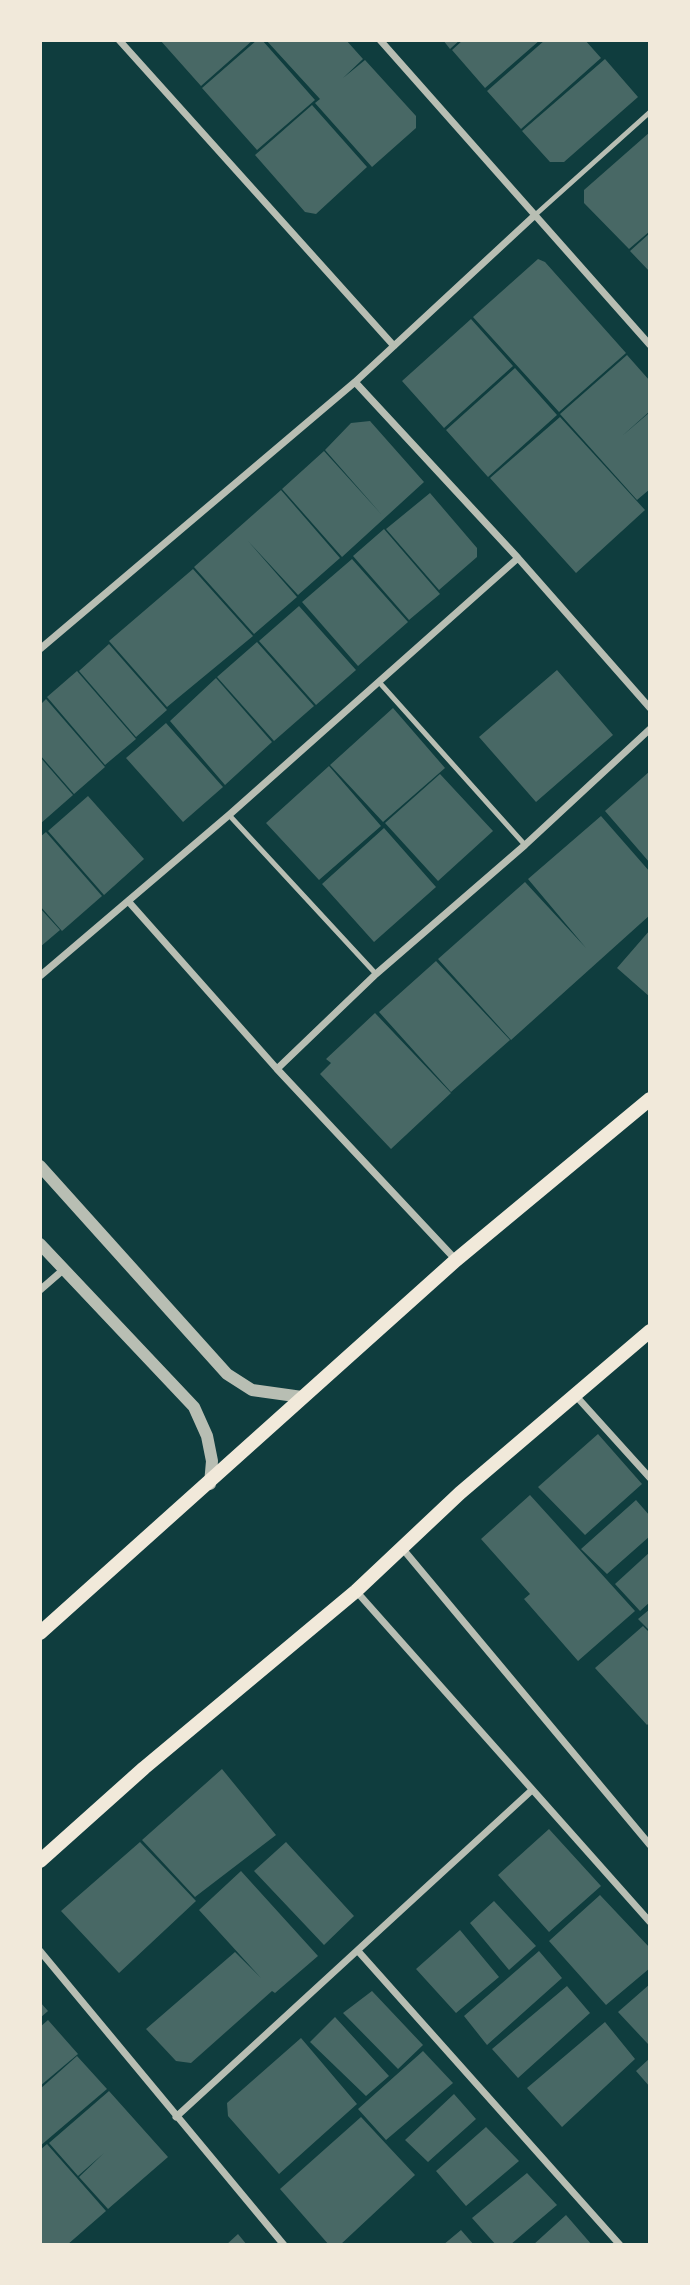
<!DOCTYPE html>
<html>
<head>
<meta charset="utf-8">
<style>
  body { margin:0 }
  #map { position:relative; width:690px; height:2285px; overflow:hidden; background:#0f3d3e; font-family:Cabin,sans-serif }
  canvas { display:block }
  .frame { position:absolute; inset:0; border:42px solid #f1e9da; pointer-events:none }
</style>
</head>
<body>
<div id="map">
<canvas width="690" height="2285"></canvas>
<div class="frame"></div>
</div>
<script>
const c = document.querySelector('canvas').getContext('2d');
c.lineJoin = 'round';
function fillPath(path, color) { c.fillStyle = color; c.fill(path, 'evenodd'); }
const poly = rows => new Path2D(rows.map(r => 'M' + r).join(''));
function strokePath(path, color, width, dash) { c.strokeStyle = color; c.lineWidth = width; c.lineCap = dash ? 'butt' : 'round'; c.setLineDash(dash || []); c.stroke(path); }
const building = poly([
  [160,40,253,40,201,86],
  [257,40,262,40,315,100,257,150,202,88],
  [266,40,346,40,363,59,343,78,365,60,416,116,416,128,372,167,315,103,320,99],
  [443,40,460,40,450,49],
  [463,40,540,40,485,88,452,50],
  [545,40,585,40,601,58,521,129,487,91],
  [605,59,638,97,564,162,550,162,522,131],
  [312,105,367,167,316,214,305,212,255,155],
  [650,132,650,231,629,249,584,203,584,190],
  [650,233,650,272,630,251],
  [538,259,545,262,626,353,559,412,473,317],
  [471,319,513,366,444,428,402,381],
  [627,355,650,381,650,411,622,436,650,412,650,489,637,500,560,414],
  [515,368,557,415,488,477,446,430],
  [560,417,645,510,576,573,490,478],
  [370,421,424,482,342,557,282,489,324,451,382,515,325,450,351,423],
  [281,490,340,558,298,595,248,541,297,597,254,634,194,567],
  [430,493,477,548,477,557,439,590,386,529],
  [384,529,440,594,409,620,353,556],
  [352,559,408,622,358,666,302,602],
  [193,569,253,636,167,707,109,641],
  [299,606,356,670,316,705,259,641],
  [257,642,314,706,274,741,217,677],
  [109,644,167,710,136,737,79,671],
  [557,670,613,735,536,802,479,737],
  [77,671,136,739,105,765,47,697],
  [216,678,272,742,225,785,170,721],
  [46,699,105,767,74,794,40,755,40,705],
  [393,708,445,768,383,822,330,765],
  [166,723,223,787,183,822,126,758],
  [40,757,73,795,40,824],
  [329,766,381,826,319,880,266,823],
  [650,771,650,863,605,811],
  [440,774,493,831,438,881,385,823],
  [88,796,144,859,104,895,48,831],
  [601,816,650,872,650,915,511,1040,438,959,525,882,586,948,528,879],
  [384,828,436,887,374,942,322,884],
  [46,832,102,896,62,931,40,906,40,837],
  [40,908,60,930,40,947],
  [650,930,650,997,617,968],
  [436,961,510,1040,451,1092,379,1012],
  [375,1013,451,1093,391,1149,320,1074,331,1063,326,1059],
  [598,1434,642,1484,585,1535,538,1487],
  [530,1495,635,1611,578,1661,524,1599,530,1594,481,1539],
  [636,1500,650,1516,650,1536,607,1574,581,1549],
  [650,1552,650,1602,640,1611,615,1584],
  [650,1609,650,1631,638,1619],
  [643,1626,650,1633,650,1722,647,1725,595,1668],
  [222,1769,276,1835,195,1897,142,1840],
  [549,1829,601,1886,549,1932,498,1875],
  [140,1842,196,1901,119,1973,61,1911],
  [286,1842,354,1916,324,1945,254,1871],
  [241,1871,318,1956,275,1993,272,1991,191,2063,176,2061,146,2029,235,1952,261,1978,199,1910],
  [600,1895,650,1948,650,1968,606,2005,549,1941],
  [494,1901,536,1946,509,1970,470,1923],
  [460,1930,499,1977,456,2013,416,1969],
  [539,1951,562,1978,487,2045,464,2016],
  [650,1984,650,2042,648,2044,618,2012],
  [567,1986,590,2013,518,2078,492,2049],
  [372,1991,423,2045,398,2069,343,2013],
  [40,2002,48,2011,40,2018],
  [335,2017,389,2076,366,2096,310,2042],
  [48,2020,78,2054,40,2086,40,2027],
  [605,2022,635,2059,562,2127,527,2088],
  [301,2038,357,2104,279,2174,228,2116,227,2103],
  [423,2051,453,2083,386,2140,358,2109],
  [77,2056,107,2089,40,2146,40,2089],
  [650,2058,650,2087,636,2071],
  [109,2091,168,2157,108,2209,79,2177,104,2153,78,2176,49,2143],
  [454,2094,476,2119,428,2162,405,2140],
  [361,2117,415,2175,340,2245,329,2245,280,2189],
  [486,2127,519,2161,466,2206,436,2171],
  [47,2144,106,2211,67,2245,40,2245,40,2150],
  [527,2173,557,2205,510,2245,496,2245,472,2218],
  [566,2215,592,2245,533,2245],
  [461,2230,474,2245,443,2245],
  [238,2234,247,2245,226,2245]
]);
const service = poly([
  [534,216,650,112],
  [379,682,525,845],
  [229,815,376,974]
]);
const minor = poly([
  [119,40,394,346],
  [380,40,650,345],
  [355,382,518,558,650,708],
  [40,649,355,382,534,216],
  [128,901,277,1069,456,1260],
  [40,976,229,815,518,558],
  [277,1069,376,974,525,845,650,729],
  [40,1290,63,1270],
  [576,1396,650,1478],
  [402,1548,650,1845],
  [356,1591,650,1922],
  [40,1951,284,2245],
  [358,1951,620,2245],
  [176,2117,532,1790]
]);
const tertiary = poly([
  [40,1166,227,1374,252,1390,302,1397],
  [40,1244,194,1407,207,1436,212,1461,210,1484]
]);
const secondary = poly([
  [40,1633,456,1260,650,1099],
  [40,1861,144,1768,356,1591,460,1493,650,1331]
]);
fillPath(building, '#486865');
strokePath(service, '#b8beb3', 5);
strokePath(minor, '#b8beb3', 7);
strokePath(tertiary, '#b8beb3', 12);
strokePath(secondary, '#f1e9da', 14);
</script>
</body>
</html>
